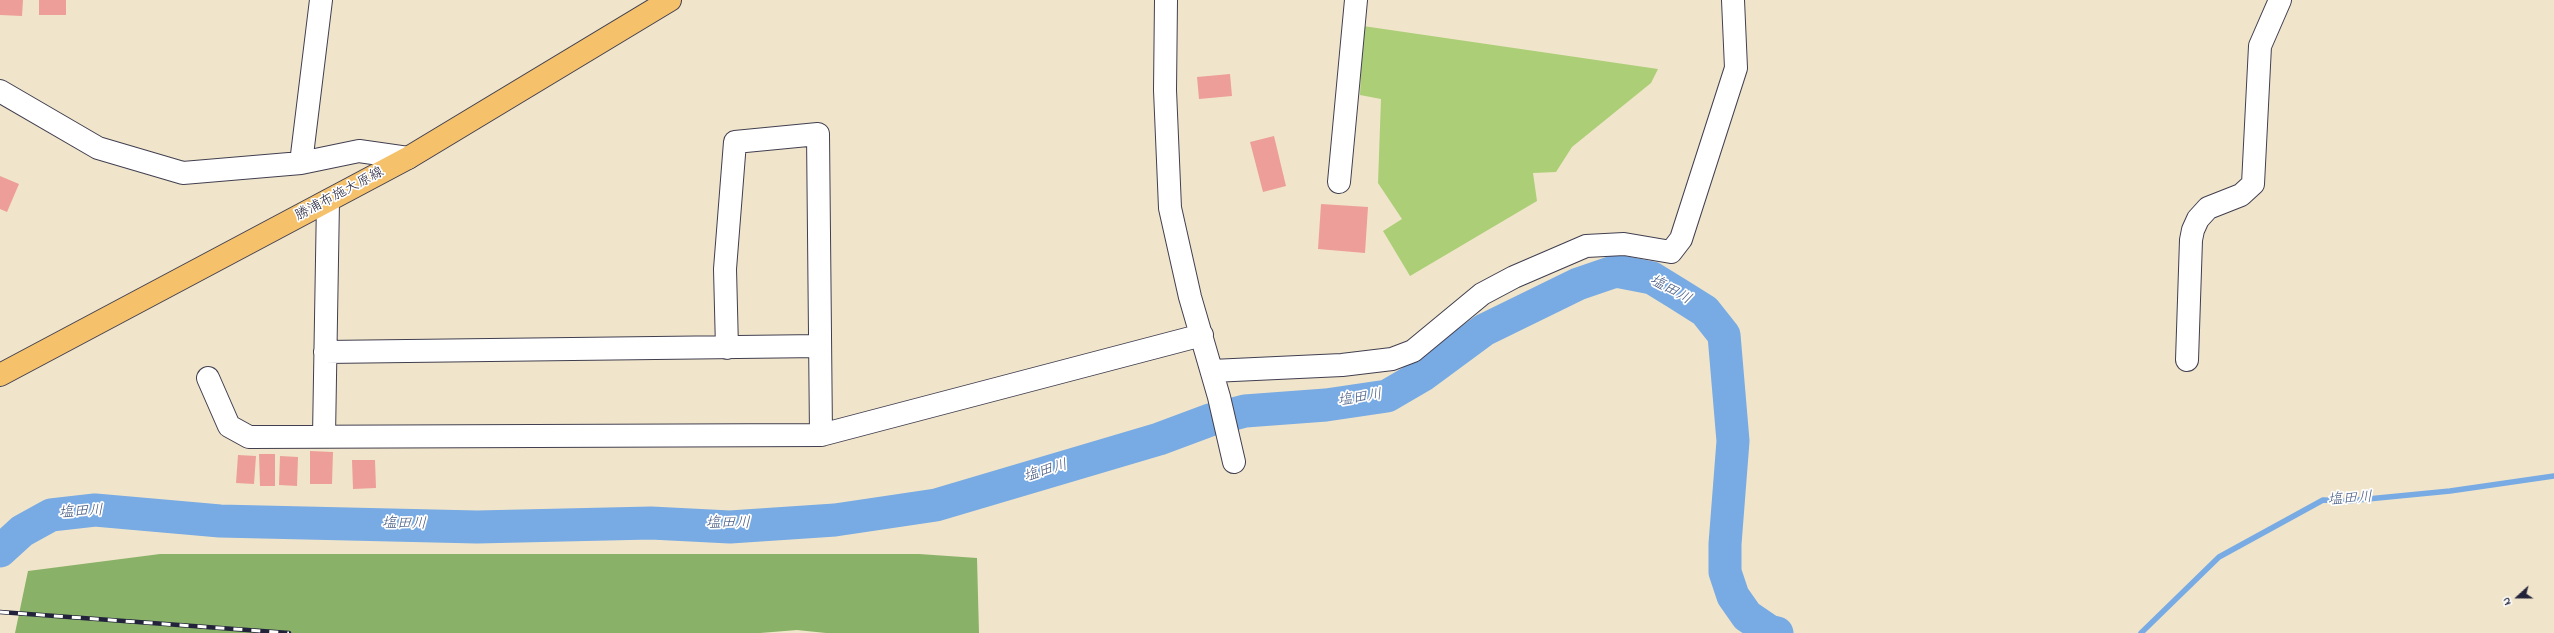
<!DOCTYPE html>
<html>
<head>
<meta charset="utf-8">
<style>
  body { margin:0 }
  #map { position:relative; width:2554px; height:633px; overflow:hidden; background:#f0e5ca; font-family:"Indie Flower",sans-serif }
  canvas { display:block }
  .north { position:absolute; left:2498px; top:577px; width:40px; height:40px; -webkit-text-stroke:3px #fff; paint-order:stroke; rotate:249deg; font-size:11px; font-weight:700; line-height:16px; text-align:center; color:#22223b }
  .north::after { content:''; display:block; margin:auto; width:14px; height:18px; background:#22223b; clip-path:polygon(50% 0,100% 100%,50% 72%,0 100%) }
</style>
</head>
<body>
<div id="map">
<canvas width="2554" height="633"></canvas>
<div class="north">N</div>
</div>
<script>
const c = document.querySelector('canvas').getContext('2d');
c.lineJoin = 'round';
function fillPath(path, color) { c.fillStyle = color; c.fill(path, 'evenodd'); }
const poly = rows => new Path2D(rows.map(r => 'M' + r).join(''));
function strokePath(path, color, width, dash) { c.strokeStyle = color; c.lineWidth = width; c.lineCap = dash ? 'butt' : 'round'; c.setLineDash(dash || []); c.stroke(path); }
function label(font, color, halo, rows, align = 'center') {
  c.font = font + ' "Indie Flower","Klee One",sans-serif'; c.lineWidth = 3.5; c.setLineDash([]); c.textBaseline = 'middle'; c.strokeStyle = halo; c.fillStyle = color; for (const [text, x, y, turn = 0] of rows) {
    c.save(); c.translate(x, y); c.rotate((+turn || 0) * Math.PI / 180); c.textAlign = isNaN(turn) ? turn : align; if (halo) c.strokeText(text, 0, 0); c.fillText(text, 0, 0); c.restore();
  }
}
const green = poly([
  [1363,26,1658,69,1651,83,1572,147,1556,172,1533,173,1537,201,1410,276,1383,231,1402,219,1378,183,1381,99,1360,95]
]);
const forest = poly([
  [160,554,919,554,977,558,979,633,826,633,797,630,760,633,15,633,28,571]
]);
const stream = poly([
  [2141,633,2219,557,2323,500,2347,501,2450,491,2554,476]
]);
const river = poly([
  [0,551,22,531,51,515,95,510,220,521,477,527,651,523,730,527,835,520,936,505,1159,439,1210,420,1245,411,1326,405,1387,396,1423,375,1484,330,1578,284,1616,271,1652,278,1678,294,1705,311,1724,335,1733,441,1725,544,1725,572,1733,596,1747,616,1769,631,1777,633]
]);
const building = poly([
  [0,0,23,0,22,16,0,15],
  [39,0,66,0,66,15,39,15],
  [1230,74,1232,96,1199,99,1197,77],
  [1274,136,1286,186,1263,192,1250,142],
  [0,176,19,184,7,212,0,209],
  [1321,204,1368,207,1365,253,1318,249],
  [310,451,333,452,332,484,310,484],
  [259,454,275,454,275,486,260,486],
  [238,455,256,456,254,484,236,483],
  [280,456,298,457,297,486,279,485],
  [352,460,375,460,376,488,353,489]
]);
const minor = poly([
  [1166,0,1165,90,1170,208,1190,297,1219,397,1234,462],
  [0,91,98,148,183,173,301,163,359,151,408,158],
  [301,163,321,0],
  [1339,182,1356,0],
  [727,348,725,269,735,142,818,134,821,435],
  [325,352,820,346],
  [2187,360,2191,240,2193,230,2198,219,2208,208,2241,195,2253,184,2260,46,2280,0],
  [1212,371,1342,365,1392,359,1413,351,1482,294,1514,277,1586,246,1624,244,1671,252,1681,239,1736,68,1733,0],
  [208,378,229,426,249,437,821,435,1202,335],
  [324,436,328,201]
]);
const major = poly([
  [0,375,408,158,670,0]
]);
const rail = poly([
  [0,612,289,633]
]);
const streetNames = [
  ["勝浦布施大原線",340,195,-28]
];
const waterNames = [
  ["塩田川",1670,291,29],
  ["塩田川",1360,399,-9],
  ["塩田川",1046,472,-17],
  ["塩田川",2350,500,-4],
  ["塩田川",81,513,-3],
  ["塩田川",404,525,1],
  ["塩田川",728,525]
];
fillPath(green, '#acce77');
fillPath(forest, '#89b168');
strokePath(stream, '#78aae4', 5.5);
strokePath(river, '#78aae4', 33);
fillPath(building, '#ed9e98');
strokePath(minor, '#413f50', 24);
strokePath(major, '#413f50', 24);
strokePath(minor, '#fff', 22);
strokePath(major, '#f6c16b', 22);
strokePath(rail, '#22223b', 4.5);
strokePath(rail, '#fff', 3, [9]);
label('14px', '#22223b', '#fff', streetNames);
label('italic 15px', '#44587f', '#fff', waterNames);
</script>
</body>
</html>
